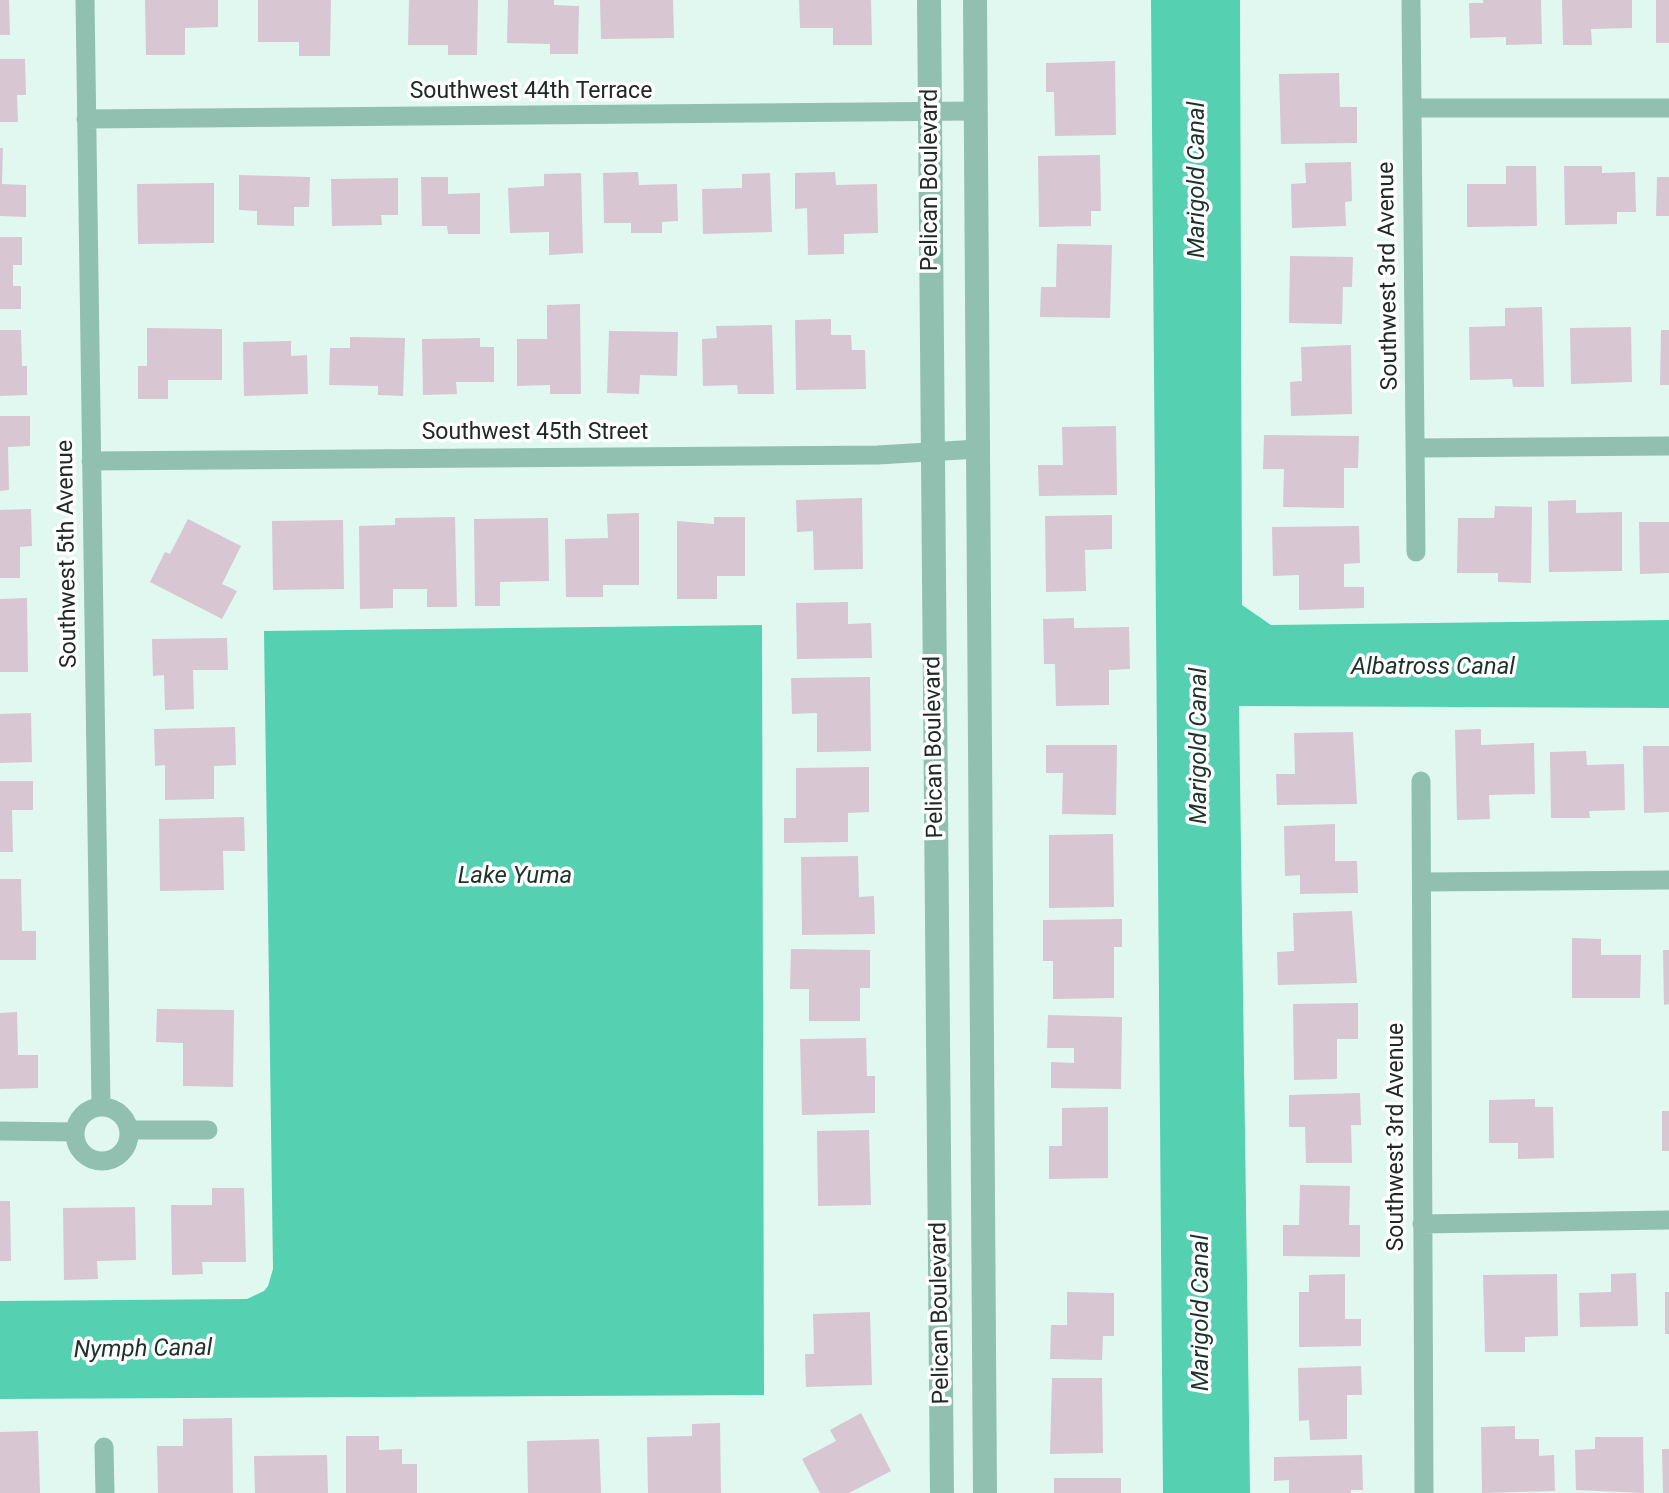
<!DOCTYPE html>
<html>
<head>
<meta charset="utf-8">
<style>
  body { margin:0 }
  canvas { display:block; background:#e0f8f0 }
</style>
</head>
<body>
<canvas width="1669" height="1493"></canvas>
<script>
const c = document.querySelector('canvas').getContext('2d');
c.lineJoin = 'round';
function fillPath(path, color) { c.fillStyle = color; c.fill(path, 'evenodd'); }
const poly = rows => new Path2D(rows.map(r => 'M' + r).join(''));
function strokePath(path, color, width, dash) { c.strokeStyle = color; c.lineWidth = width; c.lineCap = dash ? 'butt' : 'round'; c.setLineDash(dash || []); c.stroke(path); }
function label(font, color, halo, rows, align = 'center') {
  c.font = font + ' Roboto,sans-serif'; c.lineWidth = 7; c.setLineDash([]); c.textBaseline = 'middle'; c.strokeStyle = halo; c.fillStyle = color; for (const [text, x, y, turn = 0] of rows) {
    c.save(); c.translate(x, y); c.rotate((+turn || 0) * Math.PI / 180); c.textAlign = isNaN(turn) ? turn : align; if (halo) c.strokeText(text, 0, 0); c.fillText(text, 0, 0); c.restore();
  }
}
const water = poly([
  [1151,0,1240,0,1242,605,1271,625,1669,620,1669,708,1239,706,1250,1493,1163,1493],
  [762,625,764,1395,0,1399,0,1301,247,1299,264,1291,268,1286,273,1269,264,631]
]);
const building = poly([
  [0,0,9,0,10,35,0,35],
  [145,0,218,0,218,27,185,28,185,55,146,55],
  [258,0,331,0,330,56,299,56,299,42,258,42],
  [409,0,478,0,477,55,448,55,448,45,408,45],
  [508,0,554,0,554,5,579,6,578,54,550,54,550,44,507,43],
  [600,0,673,0,674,38,601,39],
  [799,0,871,0,872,45,833,45,833,28,800,28],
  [1483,0,1541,0,1542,44,1506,45,1506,37,1470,38,1469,3,1483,3],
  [1562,0,1632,0,1632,28,1591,29,1592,45,1563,45],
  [1656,0,1669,0,1669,43,1656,43],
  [0,59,25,59,26,95,17,95,18,122,0,122],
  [1115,61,1116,135,1055,136,1054,92,1046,92,1046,63],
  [1339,73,1340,107,1357,107,1357,143,1281,144,1279,74],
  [0,148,3,148,2,184,26,185,26,217,0,216],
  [1100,155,1101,211,1091,211,1091,226,1039,227,1038,156],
  [1351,162,1352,201,1345,202,1346,226,1292,228,1291,184,1306,183,1305,163],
  [1506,166,1536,166,1537,226,1467,227,1467,184,1506,184],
  [1564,166,1602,166,1602,173,1635,172,1636,212,1617,212,1617,224,1565,225],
  [638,172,639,185,677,184,678,221,662,222,662,233,631,233,631,223,604,223,603,173],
  [835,172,836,185,877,184,878,233,844,234,844,254,808,255,807,208,795,209,795,173],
  [581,173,583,253,549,255,549,232,510,233,508,188,544,186,544,174],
  [770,173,772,232,703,234,702,189,742,188,742,174],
  [239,175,310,177,309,207,294,207,294,226,257,225,257,211,239,210],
  [421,177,448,177,448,194,480,193,480,234,448,234,447,226,422,226],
  [1657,177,1669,177,1669,216,1656,216],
  [398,178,398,215,381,215,382,225,332,226,331,179],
  [214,183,214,243,138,244,137,184],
  [0,237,22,237,22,265,13,265,13,286,21,286,21,309,0,309],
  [1057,244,1112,245,1110,318,1040,317,1041,287,1056,287],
  [1290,256,1353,257,1352,287,1343,287,1342,324,1289,323],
  [580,304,581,394,550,394,550,385,517,386,517,339,547,339,547,305],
  [1542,307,1544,387,1513,387,1512,379,1470,380,1469,327,1505,326,1505,308],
  [831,319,831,335,851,335,852,350,865,350,866,389,796,390,795,320],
  [772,325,774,394,738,394,737,385,703,386,702,339,717,338,716,326],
  [1631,327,1632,382,1571,384,1570,328],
  [147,328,222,329,222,380,168,380,168,399,138,399,138,366,147,366],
  [0,330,21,330,22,366,27,366,27,395,0,396],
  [1661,330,1669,330,1669,385,1660,385],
  [609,331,678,332,677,376,640,375,639,394,607,393],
  [350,337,405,338,403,396,378,395,378,386,329,385,330,348,350,348],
  [480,338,480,347,494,347,494,382,456,382,457,394,423,395,422,339],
  [291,341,291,356,307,355,308,394,244,396,243,342],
  [1351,345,1352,414,1291,416,1290,382,1302,381,1301,347],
  [0,416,30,416,30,446,8,447,9,490,0,491],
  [1116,426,1117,495,1039,496,1038,465,1063,465,1062,427],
  [1264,435,1359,436,1358,468,1344,468,1344,508,1283,507,1284,469,1263,469],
  [862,498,863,569,814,570,813,531,797,532,796,500],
  [1576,500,1576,513,1622,512,1622,571,1549,572,1548,501],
  [1495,506,1532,507,1531,583,1498,582,1498,573,1457,573,1458,518,1494,518],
  [31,509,32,546,20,547,20,578,0,578,0,510],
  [639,513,639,585,603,585,603,597,566,597,565,539,608,538,607,514],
  [1112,515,1112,549,1085,550,1086,591,1046,592,1045,516],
  [455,517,457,607,427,607,427,589,393,589,393,608,360,609,359,526,395,525,395,518],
  [714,517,745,517,745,576,717,576,717,599,677,599,677,521,714,524],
  [548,518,549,581,500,582,500,606,475,606,474,519],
  [188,519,241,546,222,584,237,591,222,619,150,582,165,552,170,554],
  [343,520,344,589,273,590,272,521],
  [1639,522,1669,522,1669,573,1640,574],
  [1359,526,1360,563,1344,564,1344,587,1364,587,1364,608,1299,610,1299,575,1273,576,1272,527],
  [27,598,28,672,0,672,0,599],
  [848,602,848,624,871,623,872,658,797,659,796,603],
  [1074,618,1074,628,1129,627,1130,669,1109,670,1109,705,1056,706,1055,664,1044,664,1043,619],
  [227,638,228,670,193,670,194,709,165,710,164,675,153,676,152,639],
  [870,677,871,751,817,752,817,713,792,714,791,678],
  [31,713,32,762,0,763,0,714],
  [235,727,236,765,214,766,214,799,165,800,165,765,155,766,154,729],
  [1481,729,1481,745,1534,743,1535,794,1489,795,1490,819,1457,820,1455,730],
  [1353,732,1357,804,1277,805,1276,774,1295,774,1294,733],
  [1046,745,1117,745,1116,815,1062,814,1063,773,1046,773],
  [1643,746,1669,746,1669,812,1644,813],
  [1586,751,1587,765,1624,764,1625,810,1589,811,1590,818,1551,818,1550,752],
  [869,767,869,812,848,813,848,842,784,843,784,818,796,818,796,768],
  [0,781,33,781,33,810,12,810,13,852,0,852],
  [244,817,245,851,223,851,224,890,160,891,159,819],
  [1335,824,1335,861,1357,861,1358,893,1300,894,1300,875,1285,876,1284,826],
  [1113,834,1114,907,1049,908,1049,835],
  [858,856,859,897,874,896,875,934,802,935,801,857],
  [0,879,21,879,22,931,36,931,36,960,0,960],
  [1352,911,1357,983,1278,985,1277,952,1294,951,1293,913],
  [1122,919,1122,947,1114,947,1114,998,1053,999,1053,961,1043,961,1043,920],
  [1572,938,1601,939,1601,955,1641,955,1640,998,1572,998],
  [791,949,870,950,870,988,860,988,860,1021,809,1021,809,989,790,989],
  [1663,950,1669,950,1669,1004,1664,1005],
  [1358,1003,1358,1039,1337,1039,1337,1079,1294,1080,1293,1004],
  [157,1009,234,1010,233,1087,183,1086,183,1043,156,1042],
  [17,1012,18,1055,38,1055,38,1088,0,1089,0,1013],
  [1048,1015,1122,1017,1121,1089,1051,1088,1051,1062,1074,1063,1074,1048,1047,1048],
  [866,1038,867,1076,875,1076,875,1113,802,1115,800,1039],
  [1360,1093,1361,1125,1351,1125,1352,1163,1306,1163,1305,1127,1289,1127,1289,1095],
  [1535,1099,1535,1107,1553,1107,1554,1158,1518,1159,1518,1143,1489,1143,1489,1100],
  [1108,1107,1108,1178,1049,1179,1049,1146,1062,1146,1062,1108],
  [1662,1111,1669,1111,1669,1151,1662,1151],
  [869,1130,871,1205,818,1206,817,1131],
  [1300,1185,1350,1186,1349,1225,1360,1225,1360,1257,1283,1256,1283,1225,1299,1225],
  [212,1188,244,1188,246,1262,202,1262,203,1274,172,1275,171,1205,212,1205],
  [0,1201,10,1201,11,1261,0,1261],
  [135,1207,136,1260,97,1261,98,1279,64,1280,63,1208],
  [1636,1273,1638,1326,1580,1327,1579,1293,1611,1292,1611,1274],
  [1345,1274,1345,1319,1361,1319,1361,1346,1299,1347,1299,1292,1309,1292,1309,1275],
  [1557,1274,1558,1336,1525,1337,1525,1352,1485,1352,1483,1275],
  [1067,1292,1114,1293,1114,1336,1103,1336,1102,1360,1050,1359,1051,1325,1067,1325],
  [1665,1292,1669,1292,1669,1334,1665,1334],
  [870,1312,872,1385,806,1387,805,1354,814,1354,813,1314],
  [1361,1366,1362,1395,1347,1395,1347,1439,1310,1440,1309,1420,1299,1421,1298,1368],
  [1052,1378,1102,1378,1103,1453,1050,1454],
  [861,1413,891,1471,849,1493,820,1493,802,1459,836,1441,830,1430],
  [232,1418,233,1493,158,1493,157,1446,183,1446,183,1419],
  [720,1423,721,1493,648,1493,647,1437,692,1436,692,1424],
  [1515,1426,1515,1439,1539,1439,1539,1456,1554,1455,1555,1491,1482,1493,1481,1427],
  [38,1431,40,1493,0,1493,0,1432],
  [346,1436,379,1436,379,1450,402,1449,402,1464,417,1464,417,1493,346,1493],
  [1595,1437,1643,1437,1644,1493,1576,1490,1575,1450,1595,1449],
  [599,1439,601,1493,528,1493,527,1441],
  [1662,1449,1669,1449,1669,1493,1663,1493],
  [327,1455,328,1493,255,1493,254,1456],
  [1362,1455,1363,1490,1351,1490,1351,1493,1289,1493,1289,1480,1274,1481,1274,1457],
  [1054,1478,1121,1478,1121,1493,1054,1493]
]);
const minor = poly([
  [85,0,101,1106],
  [1411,0,1416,552],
  [1412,108,1669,108],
  [86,119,975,111],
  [1415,448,1669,446],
  [91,461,878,455,978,449],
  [1421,781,1424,1493],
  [1423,882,1669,880],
  '75 1134a27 27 0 1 1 54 0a27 27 0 1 1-54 0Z',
  [129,1130,208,1130],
  [0,1131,75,1132],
  [1422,1224,1669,1220],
  [104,1447,105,1493]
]);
const tertiary = poly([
  [929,0,942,1493],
  [975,0,985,1493]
]);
const streetNames = [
  ["Southwest 44th Terrace",531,92],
  ["Pelican Boulevard",931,180,-90],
  ["Southwest 3rd Avenue",1389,276,-91],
  ["Southwest 45th Street",535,433],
  ["Southwest 5th Avenue",68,554,-91],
  ["Pelican Boulevard",935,747,-91],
  ["Southwest 3rd Avenue",1397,1137,-90],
  ["Pelican Boulevard",941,1313,-91]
];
const waterNames = [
  ["Marigold Canal",1198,180,-90],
  ["Albatross Canal",1433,668],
  ["Marigold Canal",1200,746,-90],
  ["Lake Yuma",515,877],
  ["Marigold Canal",1202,1313,-90],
  ["Nymph Canal",143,1350,-1]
];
fillPath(water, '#55d1b1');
fillPath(building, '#d8c6d3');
strokePath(minor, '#91c0b1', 19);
strokePath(tertiary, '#91c0b1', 24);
label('23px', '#202926', '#fff', streetNames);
label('italic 24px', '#1d322c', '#fff', waterNames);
</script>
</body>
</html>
